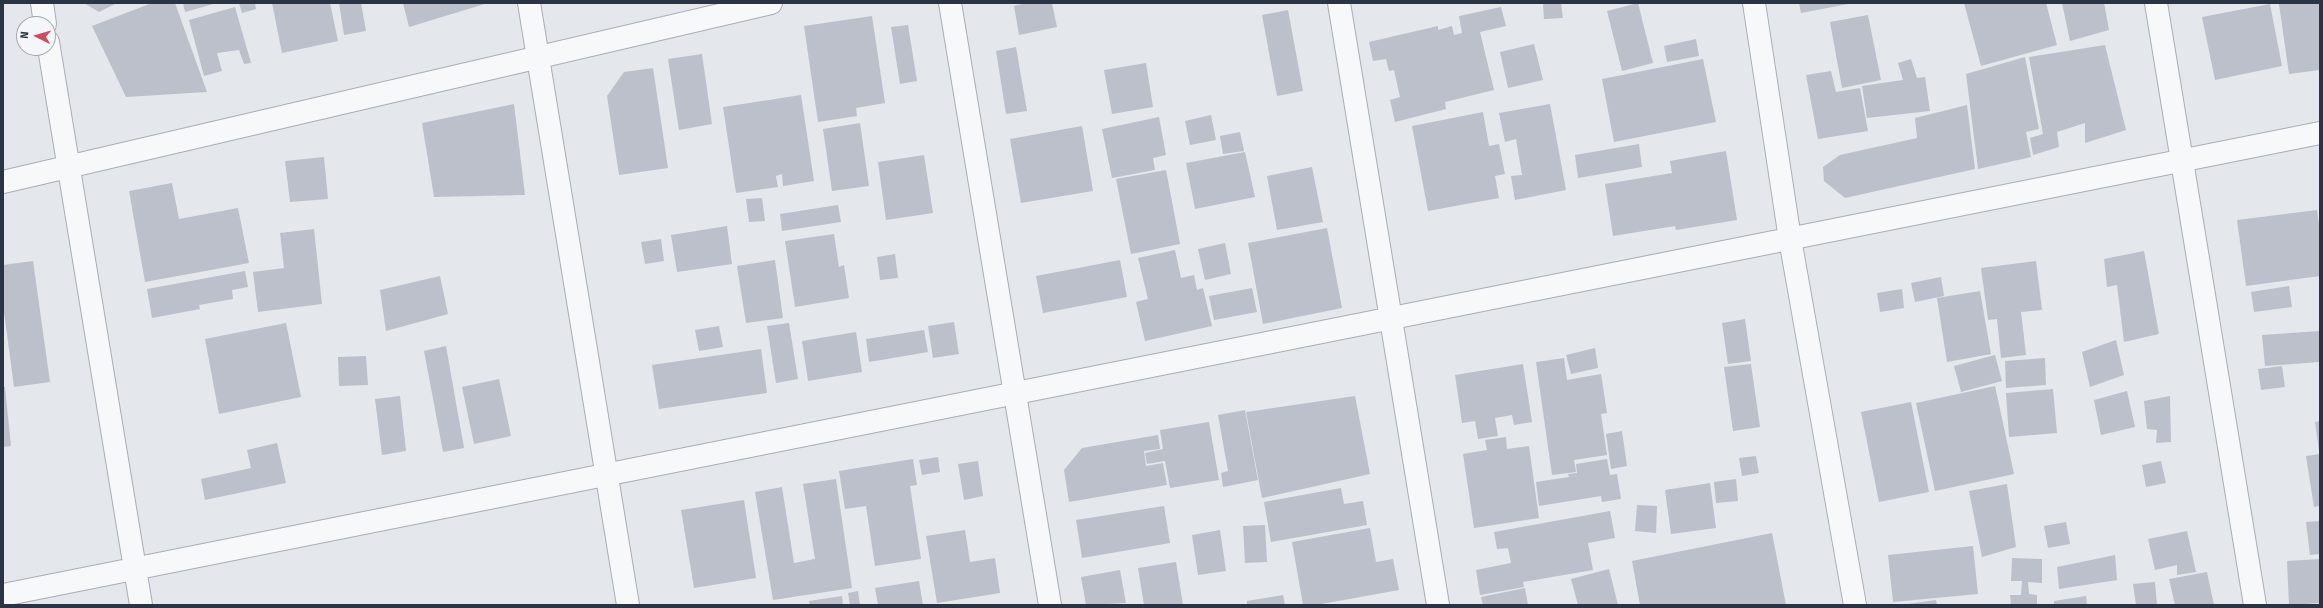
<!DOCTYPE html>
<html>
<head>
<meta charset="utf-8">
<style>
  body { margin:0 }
  #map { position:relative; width:2323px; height:608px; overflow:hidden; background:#e4e7ec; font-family:"Fira Sans",sans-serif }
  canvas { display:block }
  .frame { position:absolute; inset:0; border:4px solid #2b3445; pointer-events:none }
  .north { position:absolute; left:16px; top:16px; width:40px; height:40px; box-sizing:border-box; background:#f4f6f9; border:1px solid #a4a8b1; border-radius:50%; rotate:275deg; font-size:11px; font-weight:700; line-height:16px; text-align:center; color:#2b3445 }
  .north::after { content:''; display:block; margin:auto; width:14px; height:18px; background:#d1495b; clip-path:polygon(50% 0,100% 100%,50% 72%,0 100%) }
</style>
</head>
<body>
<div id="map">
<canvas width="2323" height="608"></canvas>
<div class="frame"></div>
<div class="north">N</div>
</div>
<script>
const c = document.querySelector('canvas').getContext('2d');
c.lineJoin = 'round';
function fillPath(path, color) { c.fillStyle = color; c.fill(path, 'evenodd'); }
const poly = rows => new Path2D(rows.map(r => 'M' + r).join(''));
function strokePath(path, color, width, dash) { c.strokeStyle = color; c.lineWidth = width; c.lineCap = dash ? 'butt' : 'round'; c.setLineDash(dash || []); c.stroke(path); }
const building = poly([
  [84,3,117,3,99,12],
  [152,3,175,3,207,92,126,97,92,26],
  [183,3,217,3,185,12],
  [239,3,255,3,256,9,242,13],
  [272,3,330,3,338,41,282,53],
  [339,3,361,3,366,31,344,35],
  [403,3,488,3,409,27],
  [1027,3,1052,3,1057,27,1019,35,1014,6],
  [1543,3,1561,3,1563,18,1544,19],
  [1638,3,1653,63,1622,71,1607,11],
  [1799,3,1848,3,1848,4,1801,13],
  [1964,3,2046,3,2057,45,1981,66],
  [2062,3,2104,3,2109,30,2070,41],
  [2320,3,2320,70,2289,74,2279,4],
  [2270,4,2282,66,2215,80,2202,17],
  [235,7,251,63,244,64,239,50,217,53,222,71,204,76,189,20],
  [1501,7,1506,26,1480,32,1494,90,1445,102,1446,109,1395,122,1390,100,1400,97,1394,70,1389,71,1386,59,1373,61,1369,42,1438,26,1438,30,1452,26,1454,35,1462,33,1459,16],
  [1288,10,1303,91,1277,96,1262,15],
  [1868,15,1881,80,1842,88,1830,22],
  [872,16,885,103,856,108,857,116,818,122,804,26],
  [908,25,917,81,900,84,891,27],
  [1696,39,1699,56,1667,62,1664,46],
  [1534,44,1543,80,1508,88,1500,52],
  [2105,45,2126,130,2085,143,2085,123,2057,132,2059,147,2033,155,2030,138,2043,134,2029,57],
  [1016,47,1027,111,1006,114,996,51],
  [702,54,712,124,679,130,668,59],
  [2025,57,2039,129,2026,132,2031,157,1978,169,1966,74],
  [1703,59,1716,122,1614,142,1602,79],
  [1911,59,1917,78,1925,77,1930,111,1867,118,1862,86,1903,80,1898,63],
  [1146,63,1153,107,1112,114,1104,70],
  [653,68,668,168,619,175,607,96,624,72],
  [1831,71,1836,92,1860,88,1868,131,1818,139,1806,75],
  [801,95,814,181,783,186,782,174,776,176,778,187,736,193,723,107],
  [514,104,525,195,434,197,422,123],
  [1550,104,1566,190,1515,200,1511,176,1522,175,1516,139,1505,142,1499,113],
  [1967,105,1975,169,1845,198,1824,181,1823,167,1840,155,1917,138,1915,118],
  [1483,112,1489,146,1499,144,1505,174,1495,176,1499,198,1428,211,1412,126],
  [1211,115,1216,140,1190,145,1185,121],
  [1159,117,1166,155,1153,158,1155,170,1112,178,1102,129],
  [860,123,869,186,832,191,823,129],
  [1082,126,1093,191,1021,203,1010,139],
  [1240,132,1244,151,1223,154,1220,136],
  [1639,144,1642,167,1578,178,1575,155],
  [1726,151,1737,220,1676,230,1675,226,1613,236,1605,184,1672,173,1670,161],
  [1245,152,1255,197,1195,209,1186,163],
  [924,155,933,213,886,220,878,162],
  [324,157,328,199,290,202,285,161],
  [1312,167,1323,222,1277,230,1267,176],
  [1166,170,1180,244,1131,254,1116,179],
  [172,183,179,219,238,208,249,263,145,282,129,191],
  [762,198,765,221,749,222,746,199],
  [838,205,841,222,782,231,780,214],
  [2317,210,2320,232,2320,276,2246,286,2237,220],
  [727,226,732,264,677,272,671,235],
  [1327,228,1342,308,1263,324,1248,243],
  [314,229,322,304,258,312,253,272,284,268,280,233],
  [834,234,839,267,844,265,849,298,795,307,785,241],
  [661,239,664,261,645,264,641,242],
  [1225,243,1231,274,1205,280,1198,249],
  [1175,250,1181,278,1194,275,1197,290,1203,288,1212,326,1145,341,1136,302,1148,299,1138,258],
  [2144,251,2159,334,2124,342,2117,285,2107,287,2104,259],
  [895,254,898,278,880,280,877,257],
  [775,260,783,318,746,323,737,266],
  [1120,260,1127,297,1043,313,1036,276],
  [33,261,50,382,14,387,3,304,3,265],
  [2036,261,2042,310,2021,312,2026,355,2001,358,1997,319,1988,320,1981,268],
  [245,271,248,287,232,290,233,299,199,305,200,309,152,318,147,289],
  [440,276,448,314,386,331,380,290],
  [1941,277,1944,296,1915,302,1911,283],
  [2289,286,2292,307,2254,312,2251,292],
  [1252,288,1257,312,1214,320,1209,296],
  [1902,289,1904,308,1880,312,1877,293],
  [1980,291,1991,354,1947,362,1937,298],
  [1745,319,1751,361,1728,364,1722,323],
  [954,322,959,354,933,358,928,326],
  [286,323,301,397,219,414,205,339],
  [789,323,798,379,776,383,767,326],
  [719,326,723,347,699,351,695,330],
  [924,330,928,352,869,362,866,339],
  [2320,331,2320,362,2265,366,2262,335],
  [856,332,862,372,808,381,802,341],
  [2116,340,2124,375,2090,387,2082,352],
  [446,346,464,448,443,452,424,351],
  [1595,348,1598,368,1571,374,1566,355],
  [761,349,767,393,659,409,652,365],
  [1995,355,2002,381,1961,392,1954,366],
  [366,356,368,385,339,386,338,357],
  [1564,358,1567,380,1601,374,1607,413,1601,414,1607,455,1574,460,1576,472,1552,475,1536,362],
  [2045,358,2046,385,2006,388,2005,361],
  [1523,364,1532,422,1514,425,1512,415,1495,418,1498,436,1478,439,1475,421,1462,423,1455,375],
  [1751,364,1760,427,1733,431,1724,367],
  [2282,366,2285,387,2261,390,2258,369],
  [499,379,511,436,474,444,462,387],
  [1995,386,2014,474,1935,491,1916,403],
  [3,387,5,387,11,446,3,447],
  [2053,389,2057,433,2009,437,2006,393],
  [2127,391,2135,427,2101,435,2094,400],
  [400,396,406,451,382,455,375,399],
  [1355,396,1370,474,1262,498,1246,412],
  [2170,396,2171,442,2156,443,2157,430,2147,429,2144,401],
  [1911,402,1929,492,1879,502,1861,412],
  [1245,410,1258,480,1223,487,1221,473,1228,471,1218,415],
  [2320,421,2320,451,2319,451,2315,422],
  [1209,422,1219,480,1170,488,1165,461,1147,464,1145,453,1163,449,1160,430],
  [1622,431,1627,466,1611,469,1606,434],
  [1158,435,1160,449,1144,451,1146,466,1163,463,1167,485,1069,502,1064,470,1082,448],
  [1506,437,1507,449,1529,446,1539,518,1474,528,1463,454,1487,450,1485,440],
  [277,443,286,483,205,500,201,479,251,468,247,450],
  [2320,454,2320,506,2314,507,2306,456],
  [1756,456,1759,473,1742,476,1739,458],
  [938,457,940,472,922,475,919,460],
  [913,459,917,485,910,486,921,559,875,566,866,506,845,509,839,471],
  [1607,459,1610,475,1617,474,1621,499,1602,502,1601,496,1539,506,1536,482,1569,477,1568,474,1577,473,1576,464],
  [978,461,983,496,964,500,958,464],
  [2161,461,2166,483,2146,487,2142,465],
  [836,479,852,588,773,600,755,492,782,487,794,563,815,559,803,484],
  [1736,479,1738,501,1716,503,1714,482],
  [1710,483,1716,528,1671,534,1665,490],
  [2007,484,2016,547,1982,557,1969,491],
  [1341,488,1344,504,1363,501,1367,525,1271,542,1264,502],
  [744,500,756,578,694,588,681,510],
  [1637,505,1657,506,1656,533,1635,531],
  [1164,506,1170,543,1082,558,1076,520],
  [1610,511,1615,538,1588,543,1593,570,1523,582,1524,587,1480,595,1476,570,1511,563,1508,548,1497,549,1494,532],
  [2320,521,2320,554,2310,555,2306,522],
  [2066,522,2070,544,2048,548,2044,526],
  [1265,525,1267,562,1245,563,1243,526],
  [1370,528,1376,562,1393,559,1399,590,1316,605,1303,605,1292,542],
  [965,530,970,562,995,558,1000,593,937,603,926,536],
  [1220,530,1226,571,1198,575,1192,535],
  [2187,531,2196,572,2177,575,2177,565,2155,570,2148,539],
  [1772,533,1786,605,1640,605,1632,561],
  [1973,546,1978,594,1893,602,1888,555],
  [2115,555,2117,580,2059,589,2057,567],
  [2012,558,2042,559,2042,583,2028,582,2029,594,2037,595,2037,605,2011,605,2010,595,2021,595,2022,581,2011,581],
  [2320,559,2320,603,2289,605,2287,561],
  [1176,562,1183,605,1144,605,1138,568],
  [1609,569,1618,605,1578,605,1571,579],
  [1120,570,1126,603,1086,605,1081,577],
  [2207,572,2214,605,2175,605,2169,579],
  [919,581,923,605,878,605,875,588],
  [2155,582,2157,605,2136,605,2133,584],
  [1525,588,1528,605,1483,605,1481,597],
  [858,591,860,605,850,605,848,593],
  [1283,595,1285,605,1247,605,1247,601],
  [842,596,843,605,810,605,809,601],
  [2086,596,2087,605,2054,605,2054,601],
  [1936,600,1937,605,1908,605,1908,604]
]);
const minor = poly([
  [42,3,45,24],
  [529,3,628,605],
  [950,3,1050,605],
  [1339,3,1438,605],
  [1754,3,1790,239,1855,605],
  [2156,3,2255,605],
  [48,42,141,605],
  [3,182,771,3],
  [3,595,2320,133]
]);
fillPath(building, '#bbc0ca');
strokePath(minor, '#a9aeb7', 24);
strokePath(minor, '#f7f8fa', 22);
</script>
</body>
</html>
